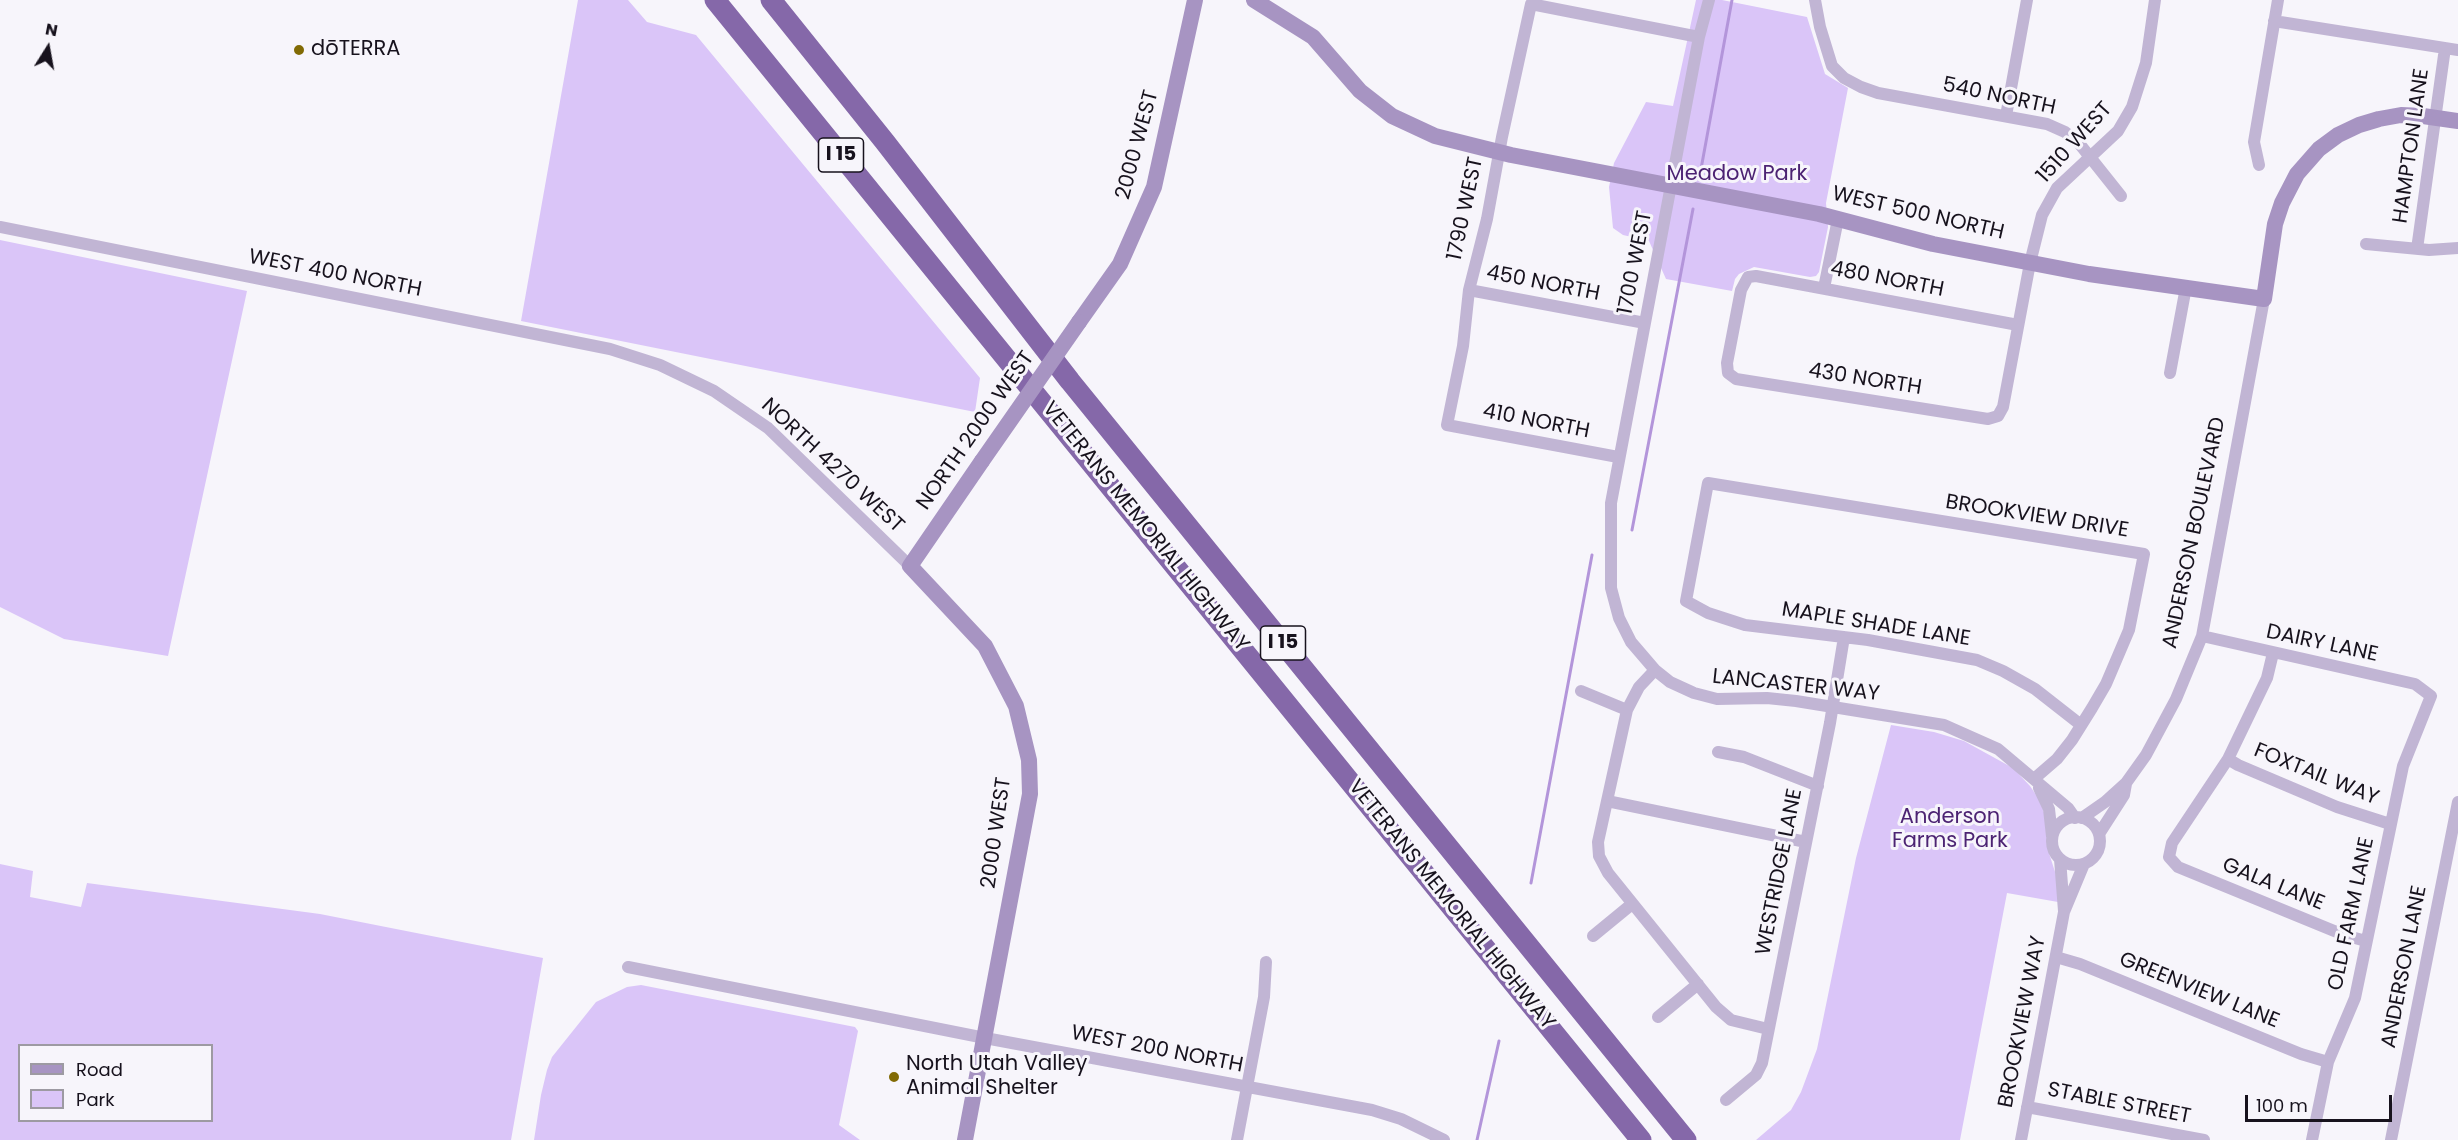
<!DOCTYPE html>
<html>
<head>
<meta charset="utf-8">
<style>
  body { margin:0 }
  #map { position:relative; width:2458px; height:1140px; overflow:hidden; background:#f7f5fb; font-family:Poppins,sans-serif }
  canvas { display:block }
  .legend { position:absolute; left:18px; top:1044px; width:195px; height:78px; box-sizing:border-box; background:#f7f5fb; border:2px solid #9d9aa2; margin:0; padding:8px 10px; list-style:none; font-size:18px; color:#17121d }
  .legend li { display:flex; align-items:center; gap:12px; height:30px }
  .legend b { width:30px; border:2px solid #9d9aa2 }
  .north { position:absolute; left:18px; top:18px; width:60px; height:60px; -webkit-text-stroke:4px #f7f5fb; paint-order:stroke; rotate:11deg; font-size:16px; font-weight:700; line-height:24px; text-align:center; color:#17121d }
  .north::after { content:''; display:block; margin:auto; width:21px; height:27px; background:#17121d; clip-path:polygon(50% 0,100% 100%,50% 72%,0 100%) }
  .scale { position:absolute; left:2245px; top:1095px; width:147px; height:27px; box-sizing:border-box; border:3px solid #17121d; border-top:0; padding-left:8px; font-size:18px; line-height:21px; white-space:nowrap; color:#17121d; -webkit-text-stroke:4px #f7f5fb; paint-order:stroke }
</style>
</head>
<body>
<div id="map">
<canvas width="2458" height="1140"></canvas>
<ul class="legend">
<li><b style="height:8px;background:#a794c2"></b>Road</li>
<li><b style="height:16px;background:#dac5f8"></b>Park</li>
</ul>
<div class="north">N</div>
<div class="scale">100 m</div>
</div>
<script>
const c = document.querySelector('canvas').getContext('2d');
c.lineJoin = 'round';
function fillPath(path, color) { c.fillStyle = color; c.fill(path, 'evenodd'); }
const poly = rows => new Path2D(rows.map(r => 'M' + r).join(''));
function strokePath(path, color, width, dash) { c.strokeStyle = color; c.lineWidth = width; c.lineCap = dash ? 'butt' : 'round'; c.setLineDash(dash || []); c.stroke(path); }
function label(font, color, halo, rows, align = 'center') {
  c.font = font + ' Poppins,sans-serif'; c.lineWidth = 6; c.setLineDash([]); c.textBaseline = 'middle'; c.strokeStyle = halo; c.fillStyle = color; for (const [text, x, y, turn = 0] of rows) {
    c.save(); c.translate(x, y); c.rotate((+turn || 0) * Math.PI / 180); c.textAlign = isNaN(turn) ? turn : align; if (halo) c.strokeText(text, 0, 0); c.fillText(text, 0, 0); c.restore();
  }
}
const green = poly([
  [578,0,628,0,647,22,696,35,980,378,975,412,521,321],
  [1696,0,1722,0,1807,17,1825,74,1848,88,1826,203,1828,227,1819,272,1816,276,1810,277,1754,267,1739,274,1735,279,1732,291,1666,279,1649,241,1623,235,1613,228,1609,187,1614,163,1646,102,1673,106],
  [0,240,247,291,168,656,64,639,0,607],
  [1891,725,1934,732,1964,741,2013,768,2030,786,2041,802,2046,820,2048,850,2056,875,2058,902,2007,893,1960,1140,1756,1140,1791,1110,1801,1092,1817,1049,1856,858],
  [0,864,33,871,30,897,81,907,87,883,320,914,543,958,511,1140,0,1140],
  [20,1046,212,1046,212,1120,20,1120],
  [641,985,855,1027,858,1031,839,1125,860,1140,534,1140,541,1095,547,1070,552,1057,596,1002,627,987]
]);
const stream = poly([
  [1701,169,1732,0],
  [1632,530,1693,209],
  [1531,883,1592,555],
  [1477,1140,1499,1041]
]);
const street = poly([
  [1709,0,1699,37,1611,503,1611,588,1619,618,1631,642,1655,670,1670,682,1694,693,1717,699,1767,698,1796,701,1944,725,1998,749,2068,808,2075,818],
  [1815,0,1820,27,1832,66,1844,78,1861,87,1878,93,2047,124,2065,132,2078,142,2121,196],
  [2274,21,2458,50],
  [2006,116,2027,0],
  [2259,165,2254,142,2278,0],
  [0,227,610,349,660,365,714,391,768,428,910,566],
  [2366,244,2429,250,2458,248],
  [2417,249,2445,48],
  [1824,288,1838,219],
  [1469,290,1645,323],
  [2018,325,1756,276,1748,277,1741,290,1727,363,1728,373,1736,379,1988,419,1998,416,2003,407,2030,263,2042,215,2057,188,2118,131,2132,107,2146,63,2155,0],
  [2170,373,2186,287],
  [1618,457,1447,425,1463,346,1469,290,1487,219,1502,137,1531,4,1699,37],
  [2202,636,2415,684,2431,696,2403,766,2355,998,2328,1062,2312,1140],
  [2273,653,2267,678,2228,759,2172,843,2169,857,2178,867,2344,935,2366,941],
  [1655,670,1639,687,1627,710,1598,842,1599,856,1608,873,1716,1007,1731,1020,1768,1029],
  [1581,691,1627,710],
  [1718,752,1744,757,1818,786],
  [2228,759,2238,765,2337,807,2390,824],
  [2035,778,2057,759,2072,740,2092,708,2106,684,2129,630,2144,554,1708,483,1686,601,1708,613,1745,625,1868,640,1977,660,2003,671,2035,689,2081,725],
  [2039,788,2049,809,2052,836],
  [1607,801,1806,842],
  '2052 841a24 24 0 1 1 48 0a24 24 0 1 1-48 0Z',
  [2082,818,2105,802,2126,783,2146,755,2176,699,2202,636,2264,299],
  [2099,834,2124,795,2126,784],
  [2060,859,2064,911],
  [1593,936,1632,904],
  [2056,957,2080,964,2301,1054,2328,1062],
  [628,967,985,1038,1372,1110,1401,1119,1444,1140],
  [1658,1017,1698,984],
  [1726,1100,1756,1075,1762,1063,1830,723,1844,637],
  [2027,1107,2204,1140],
  [1237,1140,1264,997,1266,962],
  [2021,1140,2064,912,2084,864],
  [2391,1140,2458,802]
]);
const secondary = poly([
  [1254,0,1313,37,1360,91,1392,116,1435,136,1511,155,1819,214,1933,244,2089,274,2264,299,2275,224,2282,203,2297,174,2319,149,2338,135,2359,125,2379,119,2401,115,2423,116,2458,121],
  [1079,322,1120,264,1154,187,1195,0],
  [965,1140,1030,794,1029,760,1016,706,985,646,910,566,982,461]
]);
const highway = poly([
  [715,0,1641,1140],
  [771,0,885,142,1070,381,1686,1140]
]);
const secondaryBridge = poly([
  [982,461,1079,322]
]);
const markers = [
  [299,50,6,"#816a04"],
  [894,1077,6,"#816a04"]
];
const shields = [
  [841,155,45],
  [1283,643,45]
];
const shieldNames = [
  ["I 15",841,155],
  ["I 15",1283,643]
];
const poiNames = [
  ["dōTERRA",311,50],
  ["North Utah Valley",906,1065],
  ["Animal Shelter",906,1089]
];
const streetNames = [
  ["540 NORTH",1999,97,12],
  ["1510 WEST",2075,143,-48],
  ["2000 WEST",1138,145,-75],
  ["HAMPTON LANE",2412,146,-82],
  ["1790 WEST",1466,209,-78],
  ["WEST 500 NORTH",1918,214,13],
  ["1700 WEST",1636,263,-79],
  ["WEST 400 NORTH",335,274,11],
  ["480 NORTH",1887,280,11],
  ["450 NORTH",1543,284,11],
  ["430 NORTH",1865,380,9],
  ["410 NORTH",1536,422,11],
  ["NORTH 2000 WEST",976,431,-55],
  ["NORTH 4270 WEST",832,466,43],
  ["BROOKVIEW DRIVE",2037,517,9],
  ["VETERANS MEMORIAL HIGHWAY",1145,527,51],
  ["ANDERSON BOULEVARD",2195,533,-78],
  ["MAPLE SHADE LANE",1876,625,9],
  ["DAIRY LANE",2322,644,12],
  ["LANCASTER WAY",1796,686,6],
  ["FOXTAIL WAY",2316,775,22],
  ["2000 WEST",997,833,-82],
  ["WESTRIDGE LANE",1780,872,-79],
  ["GALA LANE",2273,885,22],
  ["VETERANS MEMORIAL HIGHWAY",1451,905,51],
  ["OLD FARM LANE",2352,914,-78],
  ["ANDERSON LANE",2405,967,-79],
  ["GREENVIEW LANE",2199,991,22],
  ["BROOKVIEW WAY",2023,1022,-79],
  ["WEST 200 NORTH",1157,1050,11],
  ["STABLE STREET",2119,1104,11]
];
const parkNames = [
  ["Meadow Park",1737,175],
  ["Anderson",1950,818],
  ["Farms Park",1950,842]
];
fillPath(green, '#dac5f8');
strokePath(stream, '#b395da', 3);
strokePath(street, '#c1b5d4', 12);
strokePath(secondary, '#a794c2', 16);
strokePath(highway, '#8568a9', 21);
strokePath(secondaryBridge, '#a794c2', 16);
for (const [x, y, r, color] of markers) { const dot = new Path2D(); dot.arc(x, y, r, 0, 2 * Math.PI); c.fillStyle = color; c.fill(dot); strokePath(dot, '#f7f5fb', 2); }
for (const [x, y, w] of shields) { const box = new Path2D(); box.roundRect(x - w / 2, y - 17, w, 34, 4.5); c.fillStyle = '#f7f5fb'; c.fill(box); strokePath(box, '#17121d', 1.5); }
label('bold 20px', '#17121d', null, shieldNames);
label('21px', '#17121d', '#f7f5fb', poiNames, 'left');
label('21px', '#17121d', '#f7f5fb', streetNames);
label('21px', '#4c2373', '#f7f5fb', parkNames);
</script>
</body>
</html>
